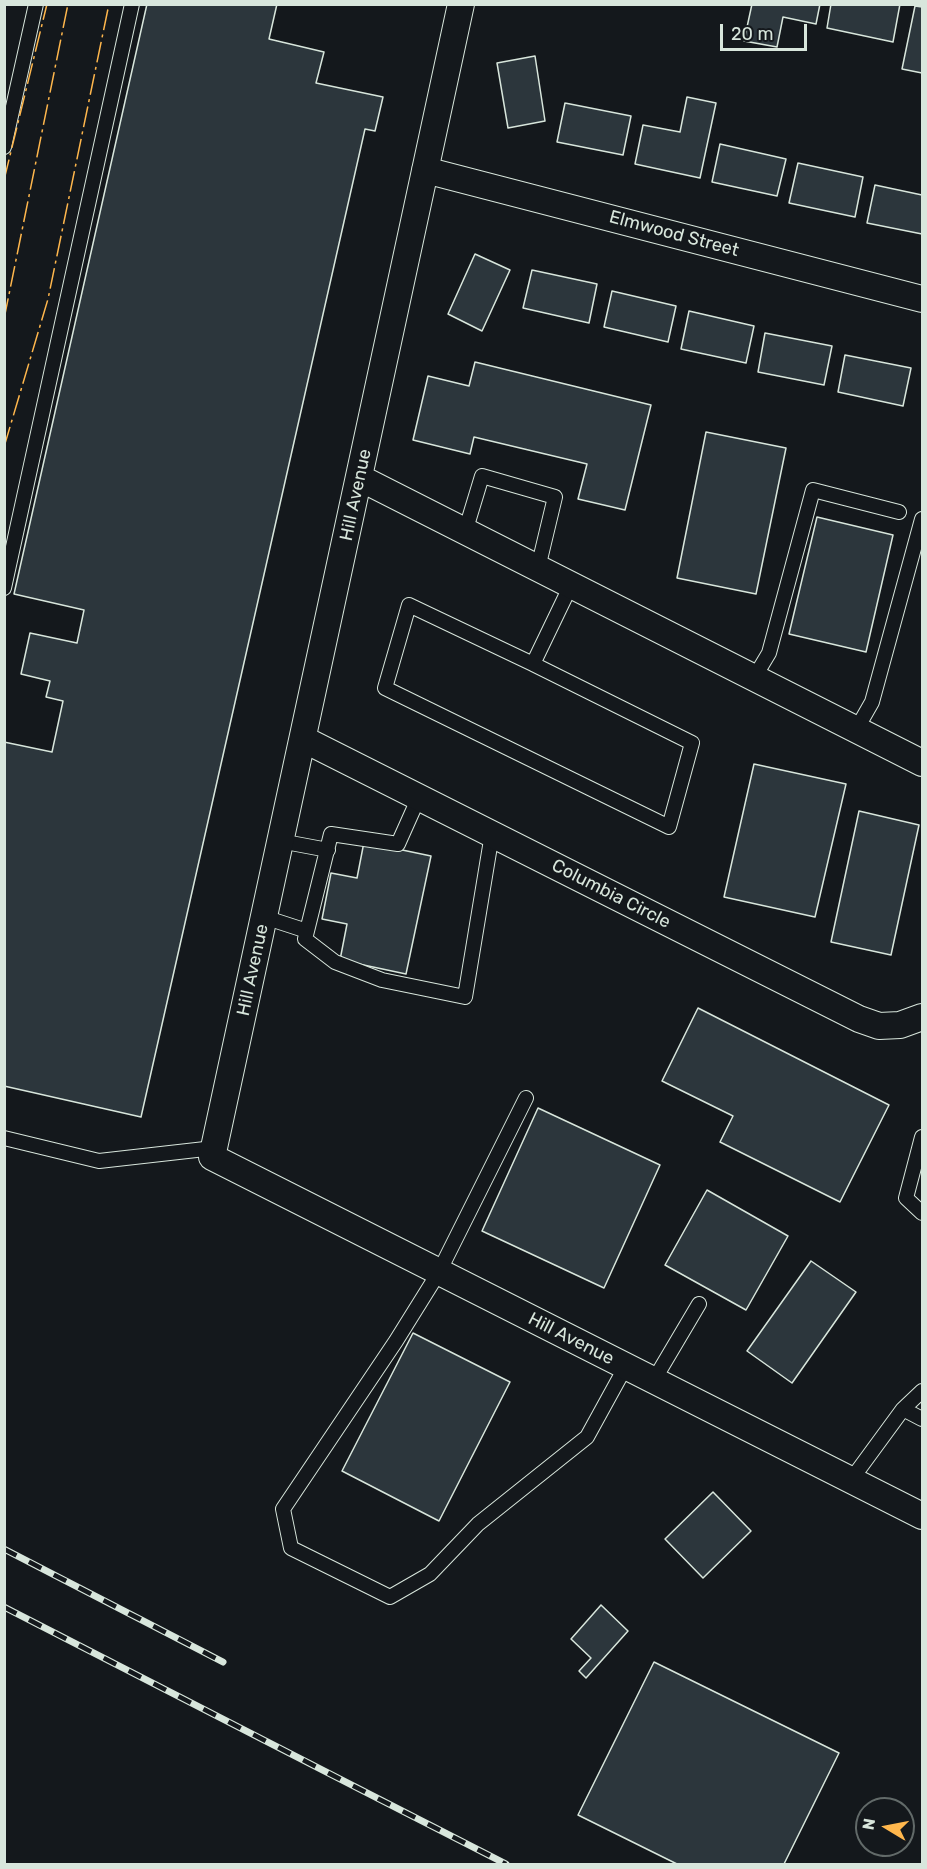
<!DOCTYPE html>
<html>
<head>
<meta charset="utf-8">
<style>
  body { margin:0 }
  #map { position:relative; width:927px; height:1869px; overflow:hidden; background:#14181c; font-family:Rubik,sans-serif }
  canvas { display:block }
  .frame { position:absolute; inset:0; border:6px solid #d8e6dc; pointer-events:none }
  .north { position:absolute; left:855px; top:1797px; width:60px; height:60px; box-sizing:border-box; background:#14181c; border:2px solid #626a69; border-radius:50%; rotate:280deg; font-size:16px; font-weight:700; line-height:24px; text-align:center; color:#d8e6dc }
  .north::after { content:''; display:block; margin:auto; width:21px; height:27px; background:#ffb74d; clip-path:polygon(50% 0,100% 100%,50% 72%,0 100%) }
  .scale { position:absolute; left:720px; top:24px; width:87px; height:27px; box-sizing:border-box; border:3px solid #d8e6dc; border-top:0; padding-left:8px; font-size:18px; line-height:21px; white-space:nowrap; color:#d8e6dc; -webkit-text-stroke:4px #14181c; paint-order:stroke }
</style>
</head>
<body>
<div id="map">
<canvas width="927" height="1869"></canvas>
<div class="frame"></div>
<div class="north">N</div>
<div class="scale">20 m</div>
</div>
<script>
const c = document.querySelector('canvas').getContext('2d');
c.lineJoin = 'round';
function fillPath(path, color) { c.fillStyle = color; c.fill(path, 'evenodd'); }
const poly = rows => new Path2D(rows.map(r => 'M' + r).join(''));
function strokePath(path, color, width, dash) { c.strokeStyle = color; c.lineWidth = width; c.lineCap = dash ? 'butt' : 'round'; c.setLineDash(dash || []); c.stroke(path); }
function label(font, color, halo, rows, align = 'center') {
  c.font = font + ' Rubik,sans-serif'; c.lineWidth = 4.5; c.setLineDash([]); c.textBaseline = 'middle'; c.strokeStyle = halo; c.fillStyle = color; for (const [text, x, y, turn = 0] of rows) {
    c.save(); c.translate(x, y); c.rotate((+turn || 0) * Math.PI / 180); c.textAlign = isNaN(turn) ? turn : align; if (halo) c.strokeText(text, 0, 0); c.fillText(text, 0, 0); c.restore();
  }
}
const building = poly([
  [147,4,277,4,269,39,324,52,316,83,383,97,375,131,365,129,141,1117,4,1086,4,742,52,752,63,701,46,697,50,681,21,674,30,633,77,643,84,610,14,594,147,4],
  [752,4,820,4,816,24,783,17,777,47,744,41,752,4],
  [831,4,900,4,893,42,827,28,831,4],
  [915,6,922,7,922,73,902,69,915,6],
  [535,56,545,121,508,128,497,63,535,56],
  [687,97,716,103,700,178,635,164,643,125,680,132,687,97],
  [565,103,631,116,623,155,557,142,565,103],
  [720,144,786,159,777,196,712,182,720,144],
  [798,163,863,177,855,217,789,203,798,163],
  [875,185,922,195,922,234,867,223,875,185],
  [475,254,510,270,482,331,448,314,475,254],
  [532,270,597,284,589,323,523,308,532,270],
  [612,291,676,306,668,342,604,327,612,291],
  [689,311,754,326,746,363,681,349,689,311],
  [765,333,832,346,824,385,758,372,765,333],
  [845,355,911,368,903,406,838,392,845,355],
  [475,362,651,405,625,510,578,499,587,464,474,437,470,454,413,440,428,376,469,386,475,362],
  [706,432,786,448,756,594,677,578,706,432],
  [817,517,893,535,866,652,789,634,817,517],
  [754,764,846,784,815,917,724,897,754,764],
  [859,811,919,825,891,955,831,942,859,811],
  [364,842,431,856,406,974,340,960,347,924,322,919,331,873,357,878,364,842],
  [698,1008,889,1105,840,1202,720,1142,733,1116,662,1081,698,1008],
  [538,1108,660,1165,604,1288,482,1231,538,1108],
  [707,1190,788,1236,746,1310,665,1265,707,1190],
  [811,1261,856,1292,792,1383,747,1351,811,1261],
  [413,1333,510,1382,439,1521,342,1471,413,1333],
  [713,1492,751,1531,703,1578,665,1539,713,1492],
  [601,1605,628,1631,586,1678,579,1671,591,1658,571,1639,601,1605],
  [654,1662,839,1753,784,1864,677,1864,578,1815,654,1662]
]);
const service = poly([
  [4,147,36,4],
  [465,532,482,476,555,497,538,568],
  [4,588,132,4],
  [533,664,692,743,669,827,385,688,409,605,533,664,571,585],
  [754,678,769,653,813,490,899,512],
  [856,730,872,702,922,519],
  [419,797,398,844,331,834,305,939,335,962,382,980,465,997,492,834],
  [280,841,328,850],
  [264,917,307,931],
  [526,1098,439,1272,396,1341,283,1509,291,1548,390,1597,430,1574,478,1524,587,1437,626,1366],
  [922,1137,906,1198,922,1213],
  [4,1138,99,1161,214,1148],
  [654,1380,699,1304],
  [903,1409,922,1391],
  [851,1480,903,1409,922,1419]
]);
const minor = poly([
  [461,4,212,1157,922,1516],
  [425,170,922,299],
  [360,478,922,763],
  [303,739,859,1019,879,1026,900,1025,922,1017]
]);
const rail = poly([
  [4,1549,223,1662],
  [4,1607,506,1864]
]);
const power = poly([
  [4,180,47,4],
  [4,319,68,4],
  [4,447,48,299,109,4]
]);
const streetNames = [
  ["Elmwood Street",674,234,15],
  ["Hill Avenue",356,495,-78],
  ["Columbia Circle",611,894,27],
  ["Hill Avenue",253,970,-78],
  ["Hill Avenue",571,1339,27]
];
fillPath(building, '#2c363c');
strokePath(building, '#d8e6dc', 1.5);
strokePath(service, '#d8e6dc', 16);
strokePath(minor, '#d8e6dc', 28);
strokePath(service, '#14181c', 14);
strokePath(minor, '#14181c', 26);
strokePath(rail, '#d8e6dc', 7);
strokePath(rail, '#14181c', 4.5, [14]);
strokePath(power, '#ffb74d', 1.5, [21, 4.5, 3, 4.5]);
label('18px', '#d8e6dc', '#14181c', streetNames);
</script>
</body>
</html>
